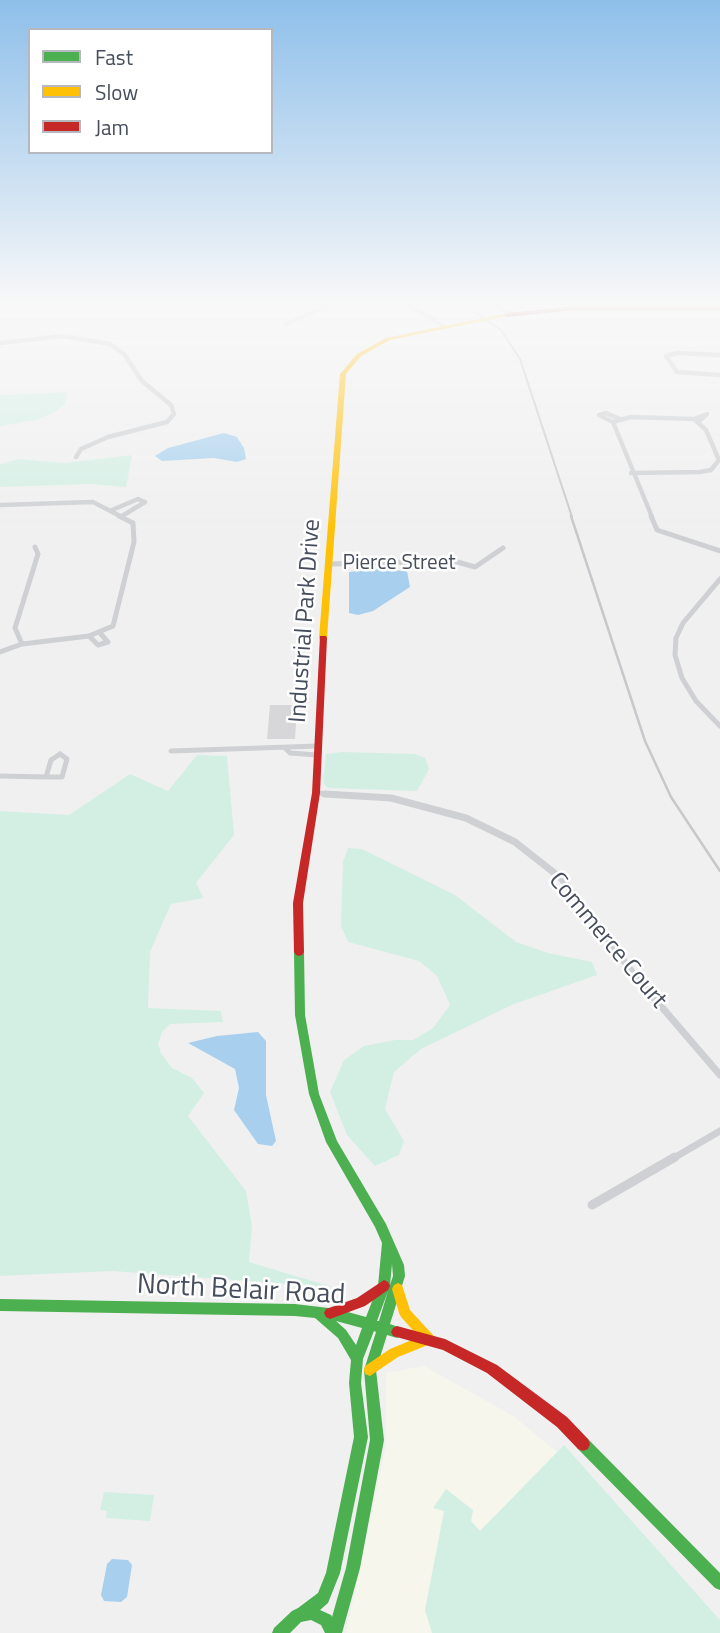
<!DOCTYPE html>
<html>
<head>
<meta charset="utf-8">
<style>
  body { margin:0 }
  #map { position:relative; width:720px; height:1633px; overflow:hidden; background:#f0f0f0; font-family:"Titillium Web",sans-serif }
  canvas { display:block }
  .legend { position:absolute; left:28px; top:28px; width:245px; height:126px; box-sizing:border-box; background:#fff; border:2px solid #b5b8be; margin:0; padding:9px 12px; list-style:none; font-size:21px; color:#464d5c }
  .legend li { display:flex; align-items:center; gap:14px; height:35px }
  .legend b { width:35px; border:2px solid #b5b8be }
</style>
</head>
<body>
<div id="map">
<canvas width="720" height="1633"></canvas>
<ul class="legend">
<li><b style="height:9px;background:#4caf50"></b>Fast</li>
<li><b style="height:9px;background:#ffc107"></b>Slow</li>
<li><b style="height:9px;background:#c62828"></b>Jam</li>
</ul>
</div>
<script>
const c = document.querySelector('canvas').getContext('2d');
c.lineJoin = 'round';
function fillPath(path, color) { c.fillStyle = color; c.fill(path, 'evenodd'); }
const poly = rows => new Path2D(rows.map(r => 'M' + r).join(''));
function strokePath(path, color, width, dash) { c.strokeStyle = color; c.lineWidth = width; c.lineCap = dash ? 'butt' : 'round'; c.setLineDash(dash || []); c.stroke(path); }
function label(font, color, halo, rows, align = 'center') {
  c.font = font + ' "Titillium Web",sans-serif'; c.lineWidth = 5; c.setLineDash([]); c.textBaseline = 'middle'; c.strokeStyle = halo; c.fillStyle = color; for (const [text, x, y, turn = 0] of rows) {
    c.save(); c.translate(x, y); c.rotate((+turn || 0) * Math.PI / 180); c.textAlign = isNaN(turn) ? turn : align; if (halo) c.strokeText(text, 0, 0); c.fillText(text, 0, 0); c.restore();
  }
}
const commercial = poly([
  [424,1366,513,1416,568,1461,720,1625,720,1633,346,1633,386,1447,386,1373]
]);
const green = poly([
  [67,392,65,404,55,412,36,420,0,426,0,395],
  [132,455,126,487,91,484,0,487,0,464,19,459,65,463],
  [343,752,415,754,425,758,429,769,417,791,328,788,323,783,326,754],
  [197,755,227,756,234,835,196,883,204,898,171,904,150,952,148,1008,221,1011,223,1022,170,1024,162,1032,158,1044,161,1053,172,1068,192,1078,204,1093,188,1116,246,1191,252,1226,249,1262,332,1287,112,1271,0,1276,0,811,69,815,130,774,168,791],
  [348,848,362,849,455,895,516,942,548,953,592,962,597,975,514,1004,421,1049,394,1072,385,1109,404,1141,399,1155,375,1166,347,1135,330,1092,344,1060,364,1046,395,1040,413,1040,433,1028,450,1005,437,976,419,961,348,942,341,926,343,862],
  [564,1445,720,1620,720,1633,432,1633,425,1610,444,1511,433,1508,446,1489,473,1510,471,1521,480,1531],
  [104,1492,154,1495,150,1521,106,1518,107,1511,100,1510]
]);
const water = poly([
  [224,433,237,437,244,448,246,459,237,462,214,458,162,461,155,456,168,448],
  [379,569,407,571,410,587,373,611,358,615,349,613,349,572],
  [258,1032,266,1041,266,1095,276,1141,272,1146,258,1144,234,1110,239,1088,235,1069,188,1043,217,1036],
  [112,1559,128,1560,132,1565,127,1597,121,1602,104,1601,101,1595,107,1564]
]);
const building = poly([
  [270,705,297,705,295,739,267,739]
]);
const streetFar3 = poly([
  [407,304,444,326],
  [490,304,513,314],
  [286,324,332,304],
  [0,343,63,336,110,344,124,354,142,381,171,405,174,414,167,422,108,437,81,449,76,457],
  [720,355,677,353,666,356,677,372,720,375],
  [694,419,707,414,699,421],
  [613,422,631,417,694,419,706,430,719,460,711,470,700,472,631,473],
  [613,422,652,517],
  [613,422,599,415,606,413,620,419],
  [0,505,93,502,122,517],
  [112,510,138,499,145,502,122,516]
]);
const streetFar2 = poly([
  [651,516,657,530,720,551],
  [331,564,454,561,475,567,503,548],
  [720,579,683,623,676,638,675,655,682,678,696,701,720,726],
  [89,636,98,645,108,642,100,633],
  [22,644,15,628,38,554,35,547],
  [0,652,22,644,89,636,113,626,134,542,133,523,119,516],
  [286,749,290,753,317,755],
  [171,751,318,746],
  [60,754,67,759,62,777,46,777,51,760,60,754],
  [0,776,46,777],
  [316,793,351,795]
]);
const streetFar1 = poly([
  [325,794,391,798,466,818,515,842,562,879,636,977,720,1075],
  [672,1159,720,1131]
]);
const street = poly([
  [592,1205,675,1157]
]);
const fast = poly([
  [299,948,302,949,304,952,305,1015,319,1094,337,1141,386,1224,404,1265,405,1276,390,1324,401,1328,403,1332,401,1336,397,1338,387,1335,376,1370,384,1440,360,1568,342,1633,325,1633,321,1625,311,1620,301,1622,290,1633,272,1633,274,1628,292,1611,298,1608,318,1593,326,1573,354,1437,349,1383,351,1360,338,1338,315,1318,295,1316,0,1311,0,1299,295,1304,337,1309,366,1317,378,1286,382,1243,375,1227,326,1142,309,1094,295,1015,294,952,296,949,299,948],
  [392,1264,393,1276,390,1285,392,1264],
  [388,1291,379,1321,377,1321,388,1291],
  [336,1321,362,1328,356,1345,346,1330,336,1321],
  [374,1331,376,1332,364,1370,370,1440,346,1568,332,1617,331,1615,320,1610,328,1603,340,1573,368,1437,361,1383,363,1359,374,1331],
  [583,1437,588,1439,720,1573,720,1590,715,1588,578,1449,576,1444,578,1439,583,1437]
]);
const slow = poly([
  [507,313,509,314,509,316,390,340,361,356,346,374,327,638,326,640,320,640,319,638,340,374,357,354,386,338,507,313],
  [398,1283,402,1285,410,1310,433,1335,435,1339,433,1343,398,1357,370,1376,365,1374,364,1370,365,1366,390,1349,419,1337,401,1317,399,1313,392,1289,394,1285,398,1283]
]);
const jam = poly([
  [576,306,720,306,720,310,576,310,507,317,504,315,507,313,576,306],
  [320,636,326,636,327,638,320,793,303,903,304,952,302,955,299,956,296,955,294,952,293,903,312,793,320,636],
  [384,1280,388,1282,390,1286,388,1290,365,1306,330,1319,326,1317,324,1313,326,1309,357,1298,384,1280],
  [397,1326,445,1339,497,1365,567,1417,588,1439,590,1444,588,1449,583,1451,578,1449,557,1427,487,1373,443,1350,393,1336,391,1332,393,1328,397,1326]
]);
const railFar1 = poly([
  [464,304,501,330,520,359,572,517]
]);
const rail = poly([
  [571,516,645,741,671,797,720,871]
]);
const farStreetnames = [
  ["Pierce Street",399,564]
];
const streetNames = [
  ["Industrial Park Drive",306,621,-86],
  ["Commerce Court",607,941,50]
];
const nearStreetnames = [
  ["North Belair Road",241,1291,3]
];
fillPath(commercial, '#f7f6ec');
fillPath(green, '#d3efe4');
fillPath(water, '#a8d0ee');
fillPath(building, '#d7d7da');
strokePath(streetFar3, '#ced0d3', 4.5);
strokePath(streetFar2, '#ced0d3', 5);
strokePath(streetFar1, '#ced0d3', 7);
strokePath(street, '#ced0d3', 9);
fillPath(fast, '#4caf50');
fillPath(slow, '#ffc107');
fillPath(jam, '#c62828');
strokePath(railFar1, '#c7c8cb', 2);
strokePath(rail, '#c7c8cb', 2.5);
const sky = c.createLinearGradient(0, 0, 0, 532);
sky.addColorStop(0, '#8ebfea');
sky.addColorStop(0.57, '#f8f8f8');
sky.addColorStop(1, '#f8f8f800');
c.fillStyle = sky;
c.fillRect(0, 0, 720, 532);
label('21px', '#464d5c', '#fff', farStreetnames);
label('24px', '#464d5c', '#fff', streetNames);
label('28px', '#464d5c', '#fff', nearStreetnames);
</script>
</body>
</html>
